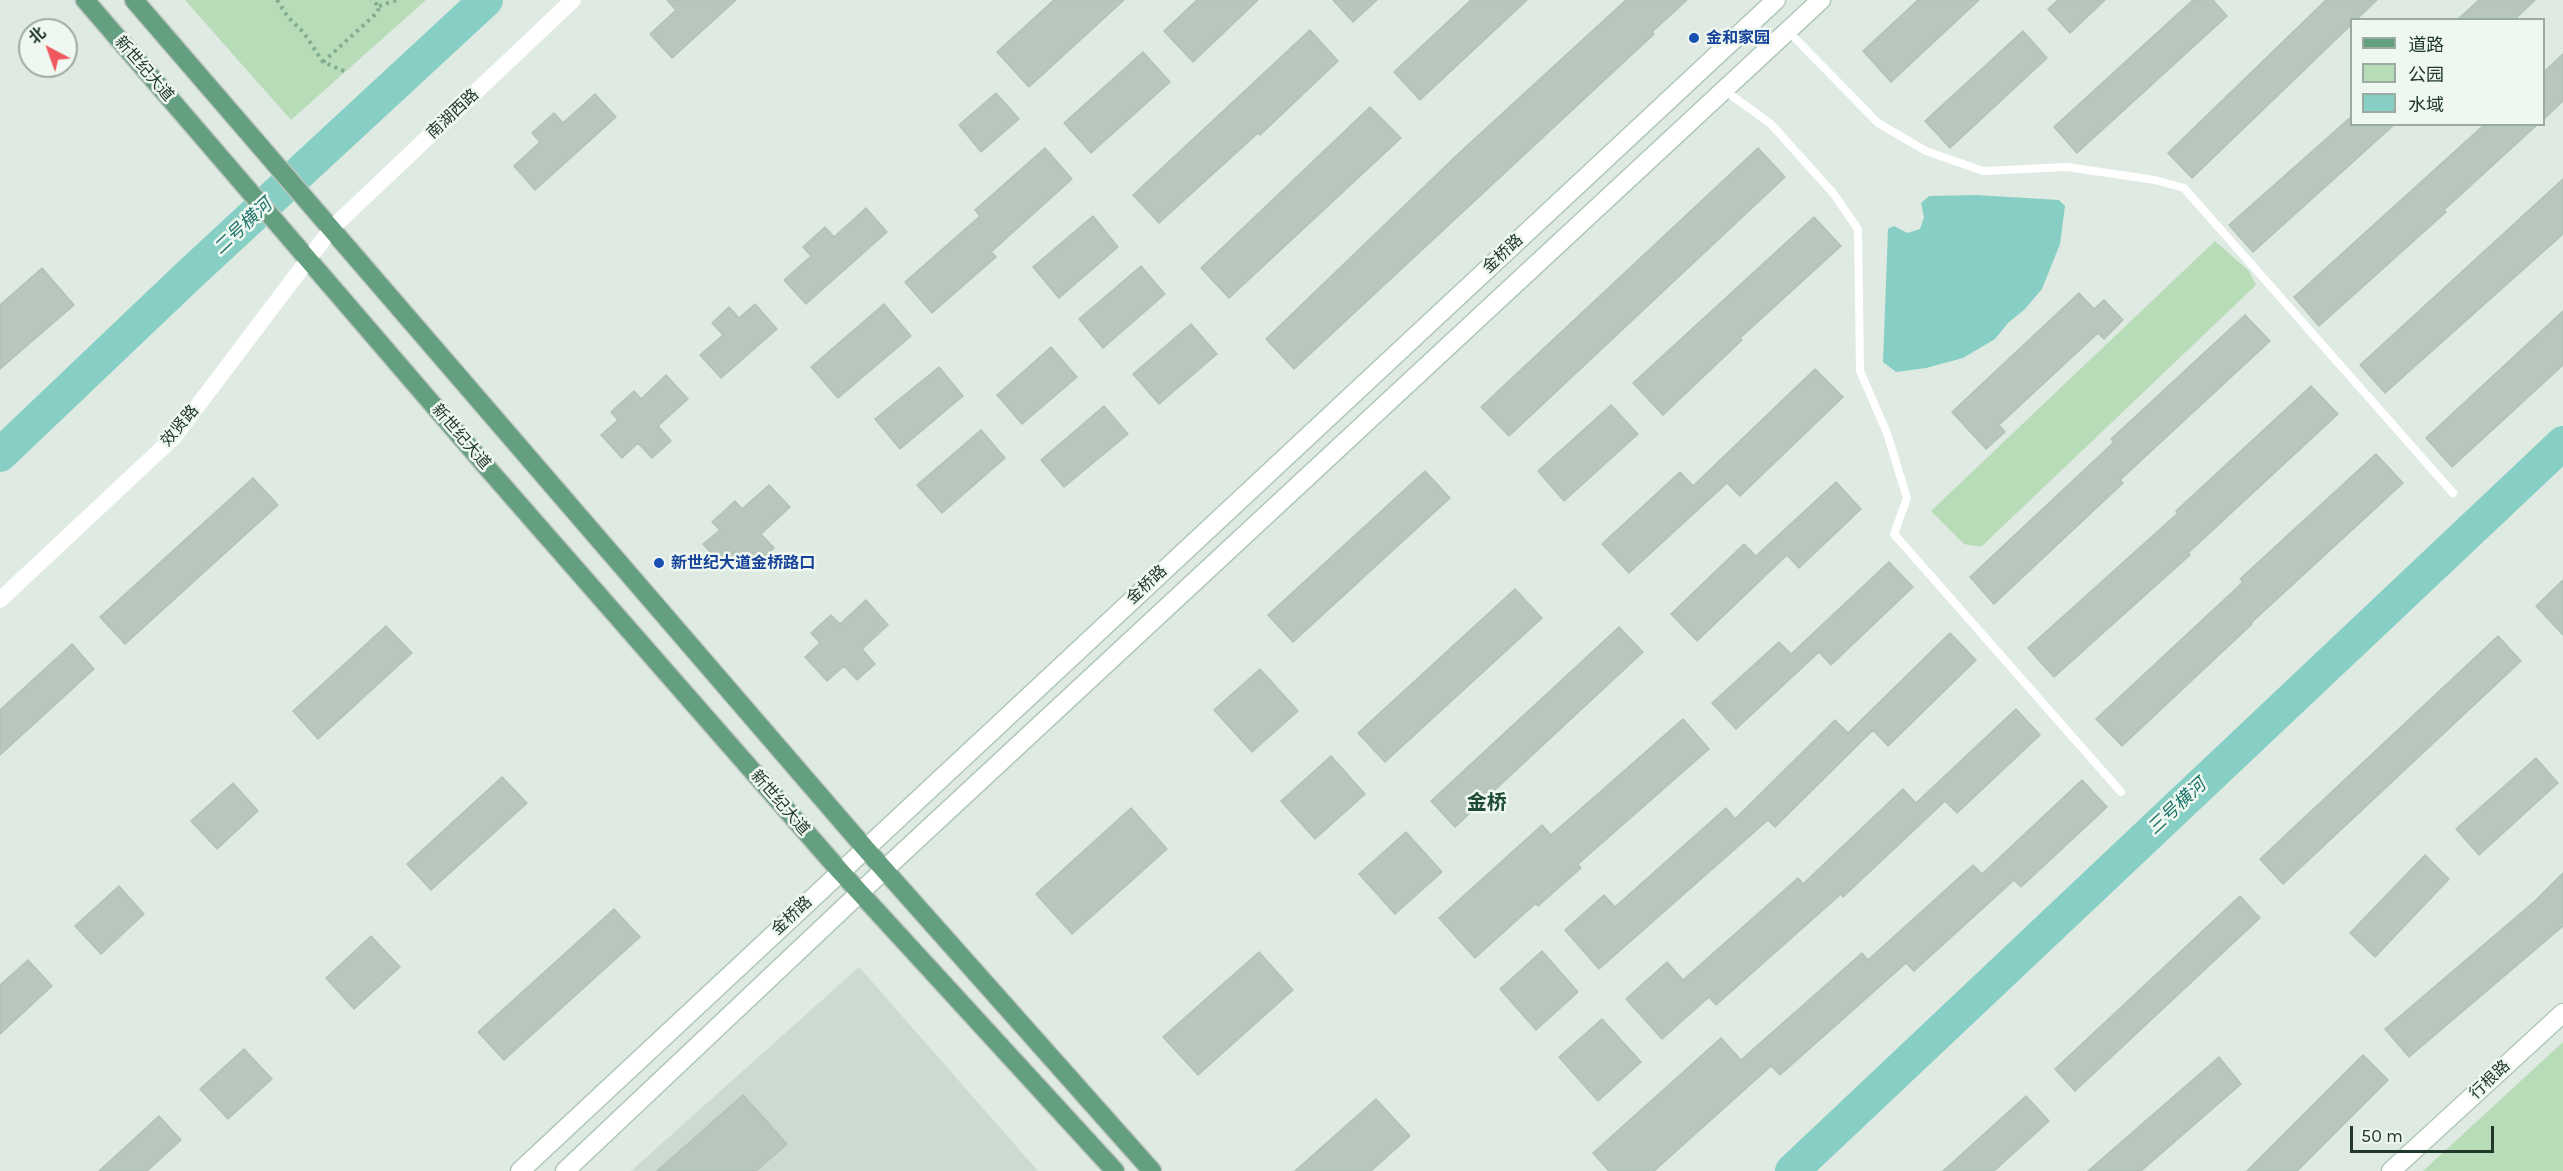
<!DOCTYPE html>
<html>
<head>
<meta charset="utf-8">
<style>
  body { margin:0 }
  #map { position:relative; width:2563px; height:1171px; overflow:hidden; background:#dfeae2; font-family:Karla,"Noto Sans SC",sans-serif }
  canvas { display:block }
  .legend { position:absolute; left:2350px; top:18px; width:195px; height:108px; box-sizing:border-box; background:#eff7f1; border:2px solid #9caba2; margin:0; padding:8px 10px; list-style:none; font-size:18px; color:#20392b }
  .legend li { display:flex; align-items:center; gap:12px; height:30px }
  .legend b { width:30px; border:2px solid #9caba2 }
  .north { position:absolute; left:18px; top:18px; width:60px; height:60px; box-sizing:border-box; background:#eff7f1; border:2px solid #9caba2; border-radius:50%; rotate:319deg; font-size:16px; font-weight:700; line-height:24px; text-align:center; color:#20392b }
  .north::after { content:''; display:block; margin:auto; width:21px; height:27px; background:#ef585d; clip-path:polygon(50% 0,100% 100%,50% 72%,0 100%) }
  .scale { position:absolute; left:2350px; top:1126px; width:144px; height:27px; box-sizing:border-box; border:3px solid #20392b; border-top:0; padding-left:8px; font-size:18px; line-height:21px; white-space:nowrap; color:#20392b; -webkit-text-stroke:4px #eff7f1; paint-order:stroke }
</style>
</head>
<body>
<div id="map">
<canvas width="2563" height="1171"></canvas>
<ul class="legend">
<li><b style="height:8px;background:#649f7f"></b>道路</li>
<li><b style="height:16px;background:#b8dbb8"></b>公园</li>
<li><b style="height:16px;background:#87cfc5"></b>水域</li>
</ul>
<div class="north">北</div>
<div class="scale">50 m</div>
</div>
<script>
const c = document.querySelector('canvas').getContext('2d');
c.lineJoin = 'round';
function fillPath(path, color) { c.fillStyle = color; c.fill(path, 'evenodd'); }
const poly = rows => new Path2D(rows.map(r => 'M' + r).join(''));
function strokePath(path, color, width, dash) { c.strokeStyle = color; c.lineWidth = width; c.lineCap = dash ? 'butt' : 'round'; c.setLineDash(dash || []); c.stroke(path); }
function label(font, color, halo, rows, align = 'center') {
  c.font = font + ' Karla,"Noto Sans SC",sans-serif'; c.lineWidth = 5; c.setLineDash([]); c.textBaseline = 'middle'; c.strokeStyle = halo; c.fillStyle = color; for (const [text, x, y, turn = 0] of rows) {
    c.save(); c.translate(x, y); c.rotate((+turn || 0) * Math.PI / 180); c.textAlign = isNaN(turn) ? turn : align; if (halo) c.strokeText(text, 0, 0); c.fillText(text, 0, 0); c.restore();
  }
}
const built = poly([
  [859,967,1038,1171,631,1171]
]);
const green = poly([
  [185,0,426,0,291,120],
  [2215,241,2249,271,2256,285,1981,547,1964,544,1931,511],
  [2563,1042,2563,1171,2423,1171]
]);
const water = poly([
  [1976,195,2059,200,2065,206,2060,244,2042,289,2024,310,2008,323,1995,339,1963,358,1926,368,1896,372,1883,362,1888,229,1894,226,1907,233,1920,229,1924,217,1921,203,1929,196]
]);
const river = poly([
  [0,455,189,275,486,0],
  [1792,1171,2563,443]
]);
const building = poly([
  [667,0,736,0,672,58,650,34,676,10,667,0],
  [1054,0,1124,0,1029,87,997,52,1054,0],
  [1197,0,1258,0,1193,62,1164,31,1197,0],
  [1333,0,1377,0,1353,22,1333,0],
  [1471,0,1527,0,1420,100,1394,72,1471,0],
  [1626,0,1687,0,1652,32,1654,34,1294,369,1266,339,1457,155,1626,0],
  [1918,0,1979,0,1891,82,1863,51,1918,0],
  [2058,0,2105,0,2070,33,2048,9,2058,0],
  [2193,0,2213,0,2227,16,2077,153,2054,127,2193,0],
  [2326,0,2377,0,2356,20,2352,20,2352,24,2192,178,2168,153,2326,0],
  [2479,0,2535,0,2514,20,2457,20,2479,0],
  [1310,30,1338,61,1260,135,1258,133,1159,223,1133,195,1310,30],
  [2023,31,2047,58,1950,148,1925,121,2023,31],
  [1143,52,1170,82,1091,153,1064,123,1143,52],
  [2563,54,2563,101,2544,119,2544,72,2563,54],
  [996,93,1019,119,981,152,959,125,996,93],
  [595,94,616,117,535,190,514,166,540,142,532,133,554,113,563,123,595,94],
  [1370,107,1401,138,1229,298,1201,268,1370,107],
  [2352,116,2352,124,2395,124,2253,252,2229,225,2352,116],
  [2485,124,2538,124,2444,210,2446,212,2319,326,2294,297,2485,124],
  [1045,148,1072,179,991,252,996,257,932,313,905,282,980,216,975,210,1045,148],
  [1758,148,1785,177,1509,436,1481,407,1758,148],
  [2563,179,2563,234,2385,393,2360,365,2563,179],
  [866,208,887,232,806,304,784,280,811,256,803,247,825,227,834,237,866,208],
  [1093,216,1118,247,1059,298,1033,267,1093,216],
  [1814,217,1841,246,1740,338,1742,340,1663,415,1633,383,1814,217],
  [1141,266,1165,294,1103,348,1079,319,1141,266],
  [42,268,74,305,0,369,0,305,42,268],
  [2079,293,2094,309,2104,300,2123,320,2104,339,2098,333,1999,425,2005,432,1986,449,1952,412,2079,293],
  [755,304,777,329,721,378,700,355,723,335,712,323,729,307,739,318,755,304],
  [884,304,911,336,838,398,811,367,884,304],
  [2563,311,2563,365,2452,467,2426,438,2563,311],
  [2245,315,2270,341,2120,480,2123,483,1994,604,1970,577,2114,442,2111,439,2245,315],
  [1191,324,1217,354,1159,404,1133,374,1191,324],
  [1051,347,1077,377,1022,424,997,395,1051,347],
  [939,367,963,396,900,449,875,419,939,367],
  [1815,369,1843,397,1740,496,1727,483,1629,573,1602,544,1680,472,1693,486,1815,369],
  [666,375,688,399,658,426,671,441,652,458,638,443,622,458,601,435,618,420,611,412,634,391,641,399,666,375],
  [2311,386,2338,414,2188,553,2190,555,2054,677,2028,648,2178,513,2176,511,2311,386],
  [1611,405,1638,434,1564,501,1538,471,1611,405],
  [1104,406,1128,434,1064,487,1041,460,1104,406],
  [981,430,1005,458,942,513,917,485,981,430],
  [2376,454,2403,483,2251,623,2252,624,2122,746,2096,719,2243,582,2240,579,2376,454],
  [1425,471,1450,498,1293,642,1268,615,1425,471],
  [253,478,278,505,125,644,100,617,253,478],
  [1836,482,1861,509,1799,568,1787,555,1697,641,1671,614,1744,544,1756,556,1836,482],
  [769,485,790,507,761,534,774,548,755,566,742,552,725,568,703,544,720,530,712,522,735,501,742,509,769,485],
  [1889,562,1913,587,1831,665,1819,652,1736,729,1712,703,1779,642,1791,654,1889,562],
  [2563,580,2563,635,2536,606,2563,580],
  [1515,589,1542,618,1385,762,1358,733,1515,589],
  [866,600,888,625,862,649,875,664,857,680,844,666,827,681,805,657,820,643,811,633,831,615,840,624,866,600],
  [386,626,412,653,318,739,293,711,386,626],
  [1619,627,1643,652,1455,827,1431,801,1619,627],
  [1950,633,1976,660,1888,746,1873,730,1775,827,1768,820,1599,969,1565,930,1604,895,1615,907,1726,808,1735,819,1835,720,1848,733,1950,633],
  [2498,636,2521,661,2283,884,2260,859,2498,636],
  [72,644,94,669,0,755,0,710,72,644],
  [1260,669,1298,711,1252,752,1214,710,1260,669],
  [2016,709,2040,735,1957,813,1945,801,1843,897,1841,894,1716,1005,1709,997,1662,1039,1626,999,1667,962,1683,980,1798,878,1803,884,1903,789,1916,803,2016,709],
  [1683,719,1709,749,1578,864,1581,868,1538,906,1536,903,1475,958,1439,918,1542,825,1551,835,1683,719],
  [1331,756,1365,794,1315,839,1281,801,1331,756],
  [2536,758,2558,783,2479,855,2456,829,2536,758],
  [502,777,527,803,431,890,407,864,502,777],
  [2082,780,2107,807,2021,887,2014,880,1914,971,1906,963,1780,1075,1771,1066,1654,1171,1609,1171,1593,1153,1721,1038,1741,1060,1862,953,1868,960,1973,865,1982,874,2082,780],
  [233,783,258,811,217,849,191,821,233,783],
  [1131,808,1167,849,1072,934,1036,894,1131,808],
  [1406,832,1442,872,1395,914,1359,874,1406,832],
  [2425,855,2449,879,2375,957,2350,933,2425,855],
  [2563,873,2563,926,2409,1057,2385,1029,2535,901,2563,873],
  [119,886,144,914,101,954,75,926,119,886],
  [2240,896,2260,918,2075,1091,2055,1069,2240,896],
  [614,909,640,937,504,1060,478,1032,614,909],
  [371,936,400,967,354,1009,326,978,371,936],
  [1542,951,1578,992,1536,1030,1500,989,1542,951],
  [1259,952,1293,990,1198,1075,1163,1037,1259,952],
  [28,960,52,986,0,1034,0,985,28,960],
  [1602,1019,1641,1062,1598,1101,1559,1057,1602,1019],
  [244,1049,272,1079,228,1119,200,1089,244,1049],
  [2363,1055,2388,1080,2297,1171,2247,1171,2363,1055],
  [2219,1057,2241,1084,2141,1171,2088,1171,2219,1057],
  [743,1095,787,1144,756,1171,657,1171,743,1095],
  [2026,1096,2049,1121,1994,1171,1943,1171,2026,1096],
  [1376,1099,1410,1136,1371,1171,1295,1171,1376,1099],
  [159,1116,181,1140,147,1171,99,1171,159,1116]
]);
const path = poly([
  [277,0,288,17,304,33,323,62,346,72],
  [379,6,397,0],
  [323,62,378,12,379,6,371,0]
]);
const lane = poly([
  [1788,31,1878,123,1926,151,1983,171,2067,167,2155,180,2184,188,2453,493],
  [1724,90,1771,124,1833,193,1858,229,1860,371,1887,433,1907,498,1894,534,2121,792]
]);
const street = poly([
  [0,600,174,437,332,228,573,0]
]);
const secondary = poly([
  [520,1171,1776,0],
  [565,1171,885,869,1821,0],
  [2391,1171,2563,1013]
]);
const primary = poly([
  [85,0,490,471,840,871,1115,1171],
  [134,0,865,848,1152,1171]
]);
const markers = [
  [1694,38,6,"#1a4fb4"],
  [659,563,6,"#1a4fb4"]
];
const transitNames = [
  ["金和家园",1706,38],
  ["新世纪大道金桥路口",671,563]
];
const streetNames = [
  ["新世纪大道",144,69,49],
  ["南湖西路",453,114,-43],
  ["金桥路",1503,254,-43],
  ["效贤路",180,426,-50],
  ["新世纪大道",461,437,49],
  ["金桥路",1147,585,-43],
  ["新世纪大道",780,803,49],
  ["金桥路",792,916,-43],
  ["行根路",2490,1080,-43]
];
const waterNames = [
  ["二号横河",243,227,-43],
  ["三号横河",2177,807,-43]
];
const quarterNames = [
  ["金桥",1487,803]
];
fillPath(built, '#cddad0');
fillPath(green, '#b8dbb8');
fillPath(water, '#87cfc5');
strokePath(river, '#87cfc5', 34);
fillPath(building, '#b7c7bd');
strokePath(building, '#b1c3b7', 1.5);
strokePath(secondary, '#b2c9ba', 21);
strokePath(primary, '#bcc4bf', 21);
strokePath(path, '#80ad92', 4, [3, 4.5]);
strokePath(lane, '#fff', 8);
strokePath(street, '#fff', 16);
strokePath(secondary, '#fff', 18);
strokePath(primary, '#649f7f', 18);
for (const [x, y, r, color] of markers) { const dot = new Path2D(); dot.arc(x, y, r, 0, 2 * Math.PI); c.fillStyle = color; c.fill(dot); strokePath(dot, '#eff7f1', 2); }
label('bold 16px', '#164399', '#eff7f1', transitNames, 'left');
label('16px', '#20392b', '#eff7f1', streetNames);
label('italic 18px', '#1c7369', '#eff7f1', waterNames);
label('bold 20px', '#1d4b33', '#eff7f1', quarterNames);
</script>
</body>
</html>
